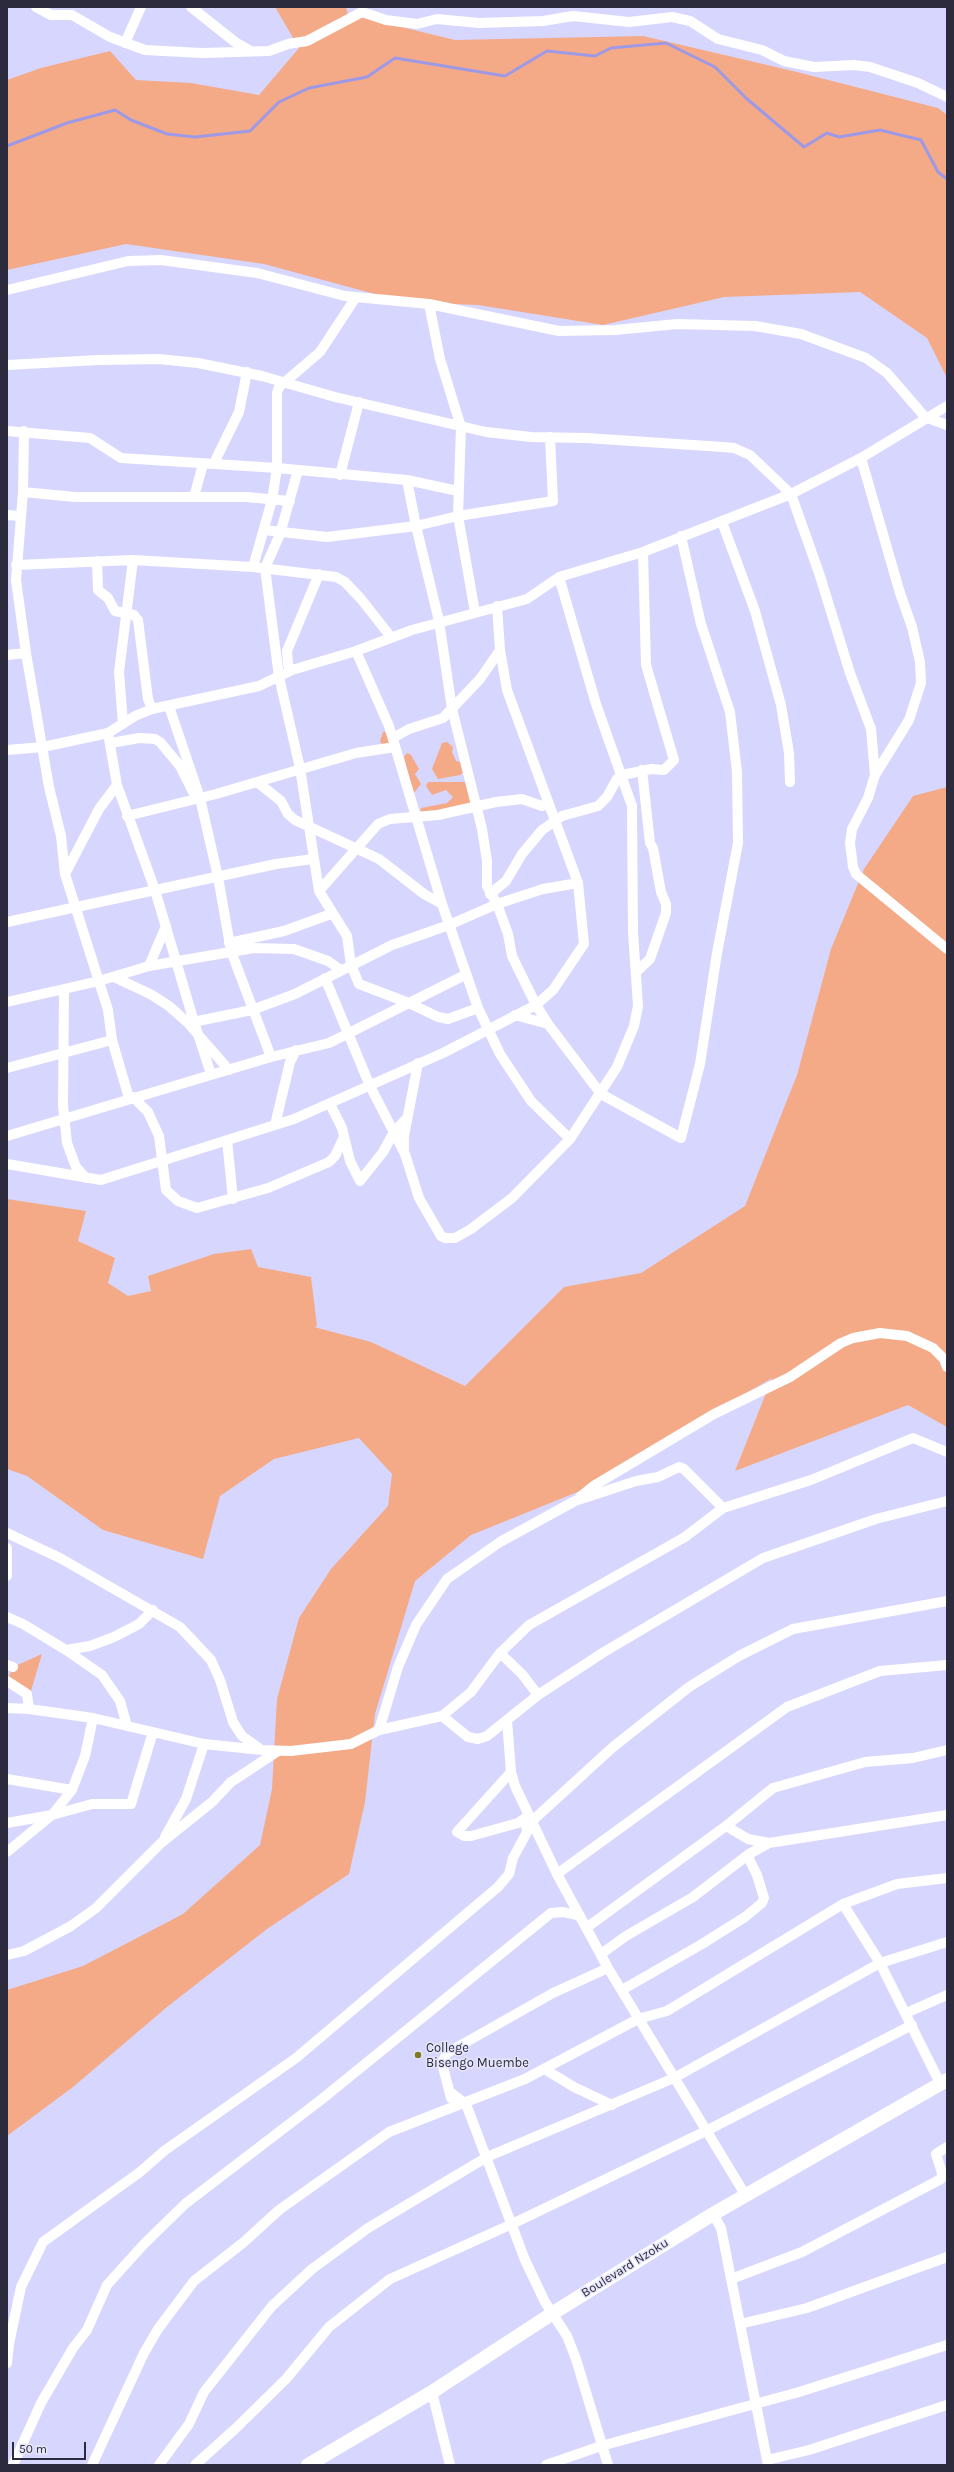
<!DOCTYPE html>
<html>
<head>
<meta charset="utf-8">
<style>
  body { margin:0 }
  #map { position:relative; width:954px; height:2472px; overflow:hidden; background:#d7d6fe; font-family:Karla,sans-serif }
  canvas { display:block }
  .frame { position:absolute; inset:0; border:8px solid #2c2b3d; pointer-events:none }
  .scale { position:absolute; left:12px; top:2442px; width:74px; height:18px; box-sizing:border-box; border:2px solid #2c2b3d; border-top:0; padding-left:5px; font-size:12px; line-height:14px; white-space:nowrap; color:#2c2b3d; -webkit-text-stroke:3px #e6e6fa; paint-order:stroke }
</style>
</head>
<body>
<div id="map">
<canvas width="954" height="2472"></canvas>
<div class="frame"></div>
<div class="scale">50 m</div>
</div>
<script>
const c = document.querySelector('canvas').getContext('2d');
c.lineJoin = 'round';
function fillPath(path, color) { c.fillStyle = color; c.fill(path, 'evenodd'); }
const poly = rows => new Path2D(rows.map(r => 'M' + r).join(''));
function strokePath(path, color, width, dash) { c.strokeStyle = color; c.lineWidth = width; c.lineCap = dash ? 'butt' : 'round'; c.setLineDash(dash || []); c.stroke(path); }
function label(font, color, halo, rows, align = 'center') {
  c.font = font + ' Karla,sans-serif'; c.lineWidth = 3; c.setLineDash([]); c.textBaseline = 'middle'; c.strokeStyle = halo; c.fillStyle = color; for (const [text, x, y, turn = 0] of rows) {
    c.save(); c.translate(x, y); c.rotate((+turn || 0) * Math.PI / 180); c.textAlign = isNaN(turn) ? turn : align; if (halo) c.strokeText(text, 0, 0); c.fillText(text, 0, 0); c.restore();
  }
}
const green = poly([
  [275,7,346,7,348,14,455,40,643,36,793,71,938,108,947,115,947,378,927,338,860,292,724,297,603,325,478,305,404,302,264,264,126,244,7,270,7,80,41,68,110,51,136,80,191,83,259,95,299,48],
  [389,731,393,742,383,746,380,741,383,732],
  [447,742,453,747,452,752,456,761,463,763,464,772,460,775,438,779,432,769,442,743],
  [407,753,411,755,419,769,415,774,421,784,413,794,404,757],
  [428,782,467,782,472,805,420,815,421,808,447,803,453,797,446,790,432,795,426,786],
  [947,787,947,1427,908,1405,735,1471,772,1378,580,1491,471,1535,415,1581,375,1714,365,1802,349,1874,267,1929,167,2007,73,2087,7,2136,7,1990,83,1966,183,1914,260,1845,272,1789,277,1699,299,1618,331,1569,388,1506,392,1474,359,1438,274,1459,220,1496,203,1559,103,1530,27,1476,7,1469,7,1199,86,1211,78,1241,115,1258,108,1283,128,1296,151,1291,148,1276,214,1254,251,1249,258,1267,311,1277,317,1326,314,1327,371,1342,465,1386,564,1287,641,1273,745,1206,797,1075,831,949,864,869,913,796],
  [42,1654,31,1691,7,1688,7,1681,13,1667]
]);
const stream = poly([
  [7,146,67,123,115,110,131,120,167,134,195,137,250,131,279,102,309,88,367,77,395,58,505,76,547,51,595,56,611,48,666,43,715,67,747,99,804,147,827,133,839,137,880,130,921,140,938,172,947,179]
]);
const street = poly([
  [36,7,51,15,72,15,110,37,145,50,202,53,269,51,288,44,307,41,362,12,386,20,417,24,437,19,479,23,543,21,573,16,629,22,672,17,690,21,718,39,762,50,784,61,814,67,854,65,870,67,918,83,947,97],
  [191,7,235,42,251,51],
  [125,43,141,7],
  [7,290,128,261,161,260,257,273,345,296,429,304,559,331,615,330,677,324,755,326,801,334,866,358,887,373,925,417,947,425],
  [429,304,440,359,461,427,458,516,475,612],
  [7,365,99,360,159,359,198,363,262,376,335,397,486,432,531,437,586,438,723,447,734,448,750,455,791,494,819,573,850,673,871,729,875,775,868,798,852,829,850,843,853,867,856,874,947,949],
  [7,431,90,438,121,458,277,468,407,480,458,491],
  [24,431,23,492,16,580,26,653,49,787,61,836,65,874,108,1010,112,1040,129,1098],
  [861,458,900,593,912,627,920,662,921,683,909,720,875,775],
  [214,463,239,412,247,372],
  [298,470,280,534,265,568,279,677,300,768,319,891,347,936,351,965,359,984,409,1003,438,1017,448,1019,478,1008],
  [340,475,359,402],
  [407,480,416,526,439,621,452,709,482,829,487,861,487,886,497,904,508,934,512,956,536,1005,548,1024,601,1094,681,1138,700,1064,717,953,738,843,737,772,730,712,701,624,681,536],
  [23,492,75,497,194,497,203,464],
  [194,497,246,497,290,501],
  [7,515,20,516],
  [722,522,755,611,781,705,789,753,790,782],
  [264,530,327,537,416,526,458,516,553,501,550,437],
  [97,561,98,590,108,598,115,611,134,615,138,620,148,699,152,709],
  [16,565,133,560,253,567,336,577,345,582,361,599,391,637],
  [253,567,272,500,277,468,277,393,279,387,320,352,356,297],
  [356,651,389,726,442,904,478,1008,500,1054,531,1101,570,1139],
  [7,655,26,653],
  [292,670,288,665,287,651,319,574],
  [169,706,200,798,218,877,231,951,271,1057],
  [123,724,119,672,133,560],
  [108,733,117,785,155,890,194,1022,211,1074],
  [393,738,409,729,443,718,480,679,500,650],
  [111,743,139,738,155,739,160,742,180,766,193,792],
  [7,750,43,747,108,733,135,716,152,709,259,686,292,670,356,651,412,630,527,599,559,577,643,552,791,494,861,458,947,406],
  [257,782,281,801,288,814,295,820,379,859,424,894,442,904],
  [127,816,216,794,356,753,395,747],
  [65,874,99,809,117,785],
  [319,891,378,824,390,819,438,815,496,802,522,799,542,806,549,804],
  [490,894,506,881,522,854,542,830,562,816,598,806,607,797,617,779,622,775,651,769,664,770,674,760,646,665,643,552],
  [7,922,276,864,313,859],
  [229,943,284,931,331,914],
  [149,966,166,926],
  [636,972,650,959,666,913,666,904,661,892,653,848,650,843,642,770],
  [114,977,152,995,169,1006,188,1023,229,1070],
  [325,978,370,1086,405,1154,419,1198,441,1236,445,1238,455,1238,471,1229,512,1198,570,1139,617,1067,634,1026,638,1006,633,932,632,806,596,704,559,577],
  [64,990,63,1105,67,1143,76,1167,86,1178],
  [7,1002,99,981,149,966,254,948,294,949,328,961,341,970],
  [515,1015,548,1024],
  [188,1023,252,1010,295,994,392,945,449,925,497,904,543,889,578,883],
  [7,1068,112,1040],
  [133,1097,148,1112,159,1136,166,1190,178,1201,197,1208,268,1188,329,1162,335,1156,344,1137],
  [330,1104,342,1128,350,1161,360,1181,383,1152,394,1132,407,1118],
  [275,1125,290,1062,296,1050],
  [7,1136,271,1057,329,1043,465,975],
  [227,1140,233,1199],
  [404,1150,404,1136,418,1063],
  [7,1164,101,1180,294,1119,443,1053,536,1005,553,990,584,944,578,883,507,690,500,650,497,606],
  [580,1497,595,1485,714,1414,790,1377,841,1343,853,1338,880,1333,907,1336,933,1348,944,1359,947,1367],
  [7,1533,60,1558,180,1627,211,1660,220,1680,233,1722,242,1736,259,1748],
  [7,1548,7,1576],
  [7,1617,23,1624,66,1650,102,1675,120,1701,127,1726],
  [66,1650,90,1646,114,1637,139,1624,153,1610],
  [500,1653,522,1674,538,1695],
  [7,1665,13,1667],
  [7,1681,27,1694,29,1709],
  [7,1708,29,1709,93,1718,204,1744,262,1750,291,1751,351,1744,379,1730,442,1716,471,1692,500,1653,529,1625,685,1537,723,1508,811,1480,913,1438,947,1452],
  [442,1716,468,1737,478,1739,487,1736,538,1695,604,1652,763,1558,876,1519,947,1501],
  [507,1720,511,1772,515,1786,557,1874,608,1968,746,2196],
  [379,1730,398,1667,416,1625,447,1579,500,1542,575,1501,636,1481,658,1477,679,1467,684,1469,723,1508],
  [511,1772,457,1832,464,1836,471,1836,518,1823,528,1816],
  [7,1779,72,1790],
  [531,1822,613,1747,689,1687,739,1656,793,1629,947,1601],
  [7,1823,52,1815,92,1804,131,1804,153,1732],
  [726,1826,748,1839,769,1843,947,1815],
  [165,1837,186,1799,204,1744],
  [7,1852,52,1815,72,1790,85,1756,93,1718],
  [557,1874,787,1707,880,1671,947,1665],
  [843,1904,880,1963,940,2083],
  [586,1928,726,1826,773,1788,865,1762,913,1758,947,1750],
  [601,1954,626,1936,693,1897,749,1854,769,1843],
  [7,1955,24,1951,71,1926,96,1908,161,1843,212,1802,231,1782,278,1751],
  [622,1990,702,1944,745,1917,762,1903,764,1898,757,1875,749,1859,749,1854],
  [906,2013,947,1995],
  [546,2070,574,2087,612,2105],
  [450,2092,466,2104,525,2260,545,2302,567,2336,576,2359,608,2465],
  [451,2098,442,2063,447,2053,553,1993,608,1968],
  [713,2214,721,2228,768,2465],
  [731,2279,802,2252,941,2179,942,2173,936,2154,947,2147],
  [740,2324,807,2308,947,2257],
  [7,2363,9,2344,21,2287,43,2242,140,2172,164,2151,296,2058,498,1887,509,1874,513,1858,527,1832,525,1820],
  [432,2392,450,2465],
  [767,2460,809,2450,947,2405],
  [13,2465,41,2403,73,2348,87,2330,107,2285,144,2244,185,2204,322,2099,551,1913,563,1912,580,1916],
  [92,2465,144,2353,158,2329,194,2281,244,2242,279,2210,389,2132,525,2079,638,2019,667,2011,843,1904,897,1884,947,1878],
  [159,2465,189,2424,204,2392,272,2306,312,2269,368,2228,487,2157,674,2078,880,1963,947,1942],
  [195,2465,235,2429,286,2379,329,2327,390,2279,512,2224,706,2131,912,2025],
  [546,2465,601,2446,799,2392,947,2345]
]);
const secondary = poly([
  [308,2465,432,2392,553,2313,713,2214,947,2080]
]);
const markers = [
  [418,2055,4,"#7e7a20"]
];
const poiNames = [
  ["College",426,2048],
  ["Bisengo Muembe",426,2063]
];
const streetNames = [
  ["Boulevard Nzoku",625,2268,-32]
];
fillPath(green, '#f5aa87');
strokePath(stream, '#9e99e6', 3);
strokePath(street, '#fff', 10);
strokePath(secondary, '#fff', 14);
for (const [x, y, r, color] of markers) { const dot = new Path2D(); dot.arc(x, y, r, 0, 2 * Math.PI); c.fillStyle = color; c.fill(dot); strokePath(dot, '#e6e6fa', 1.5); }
label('13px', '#2c2b3d', '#e6e6fa', poiNames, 'left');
label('13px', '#2c2b3d', '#e6e6fa', streetNames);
</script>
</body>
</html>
